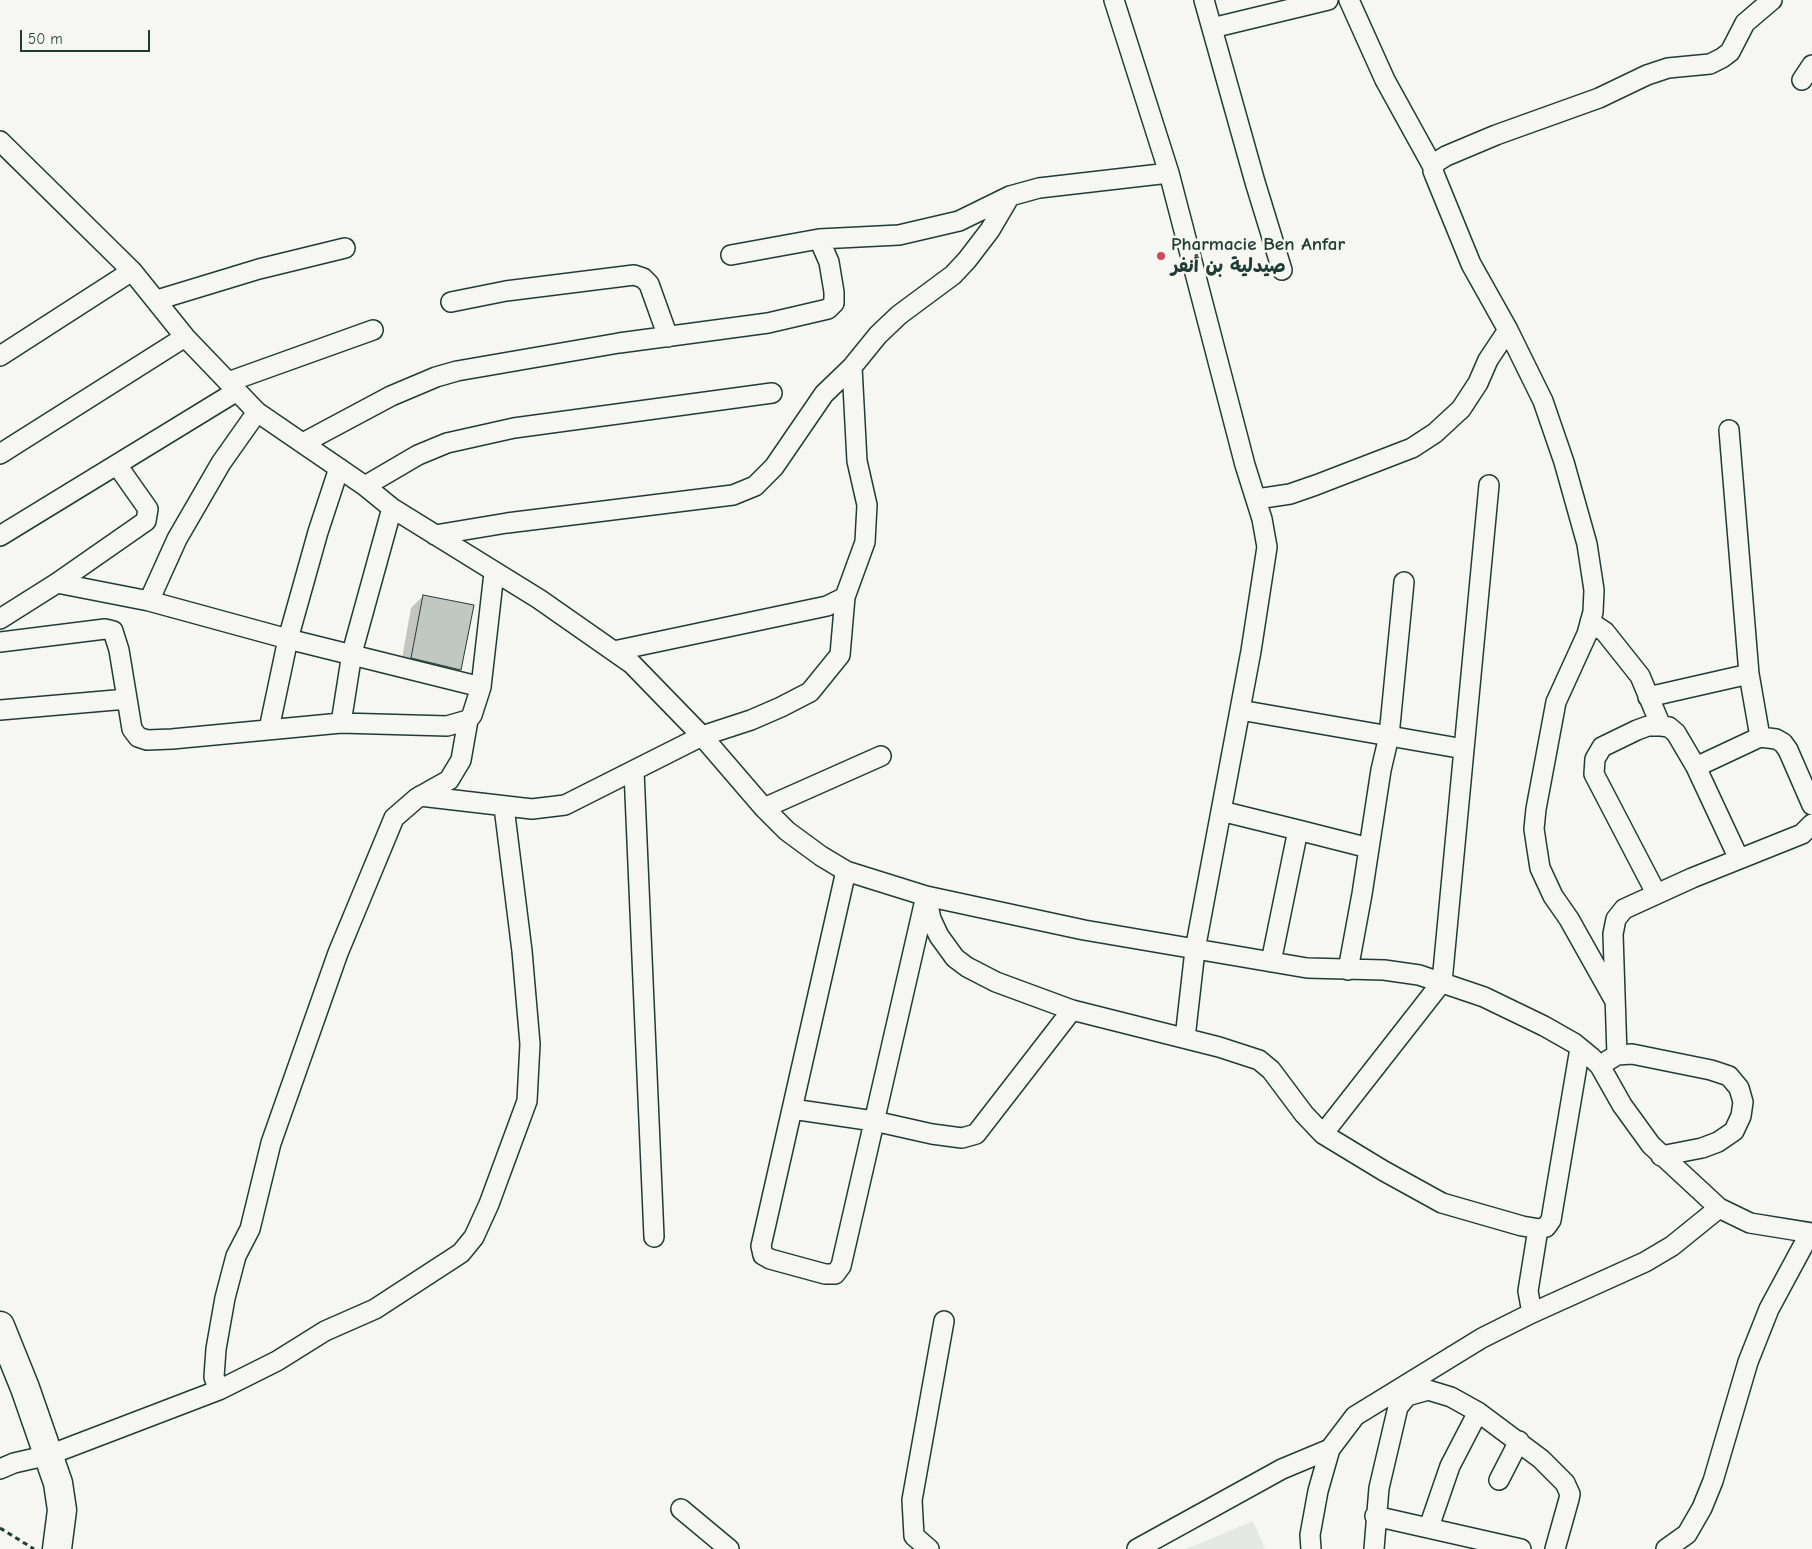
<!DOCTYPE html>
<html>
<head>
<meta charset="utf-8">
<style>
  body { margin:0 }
  #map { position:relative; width:1812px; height:1549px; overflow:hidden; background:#f6f6f2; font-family:"Comic Neue",sans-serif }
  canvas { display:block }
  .scale { position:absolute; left:20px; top:30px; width:130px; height:22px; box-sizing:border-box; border:2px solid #1f3d34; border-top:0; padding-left:6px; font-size:15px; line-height:18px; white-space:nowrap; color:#1f3d34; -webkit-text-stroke:4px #f6f6f2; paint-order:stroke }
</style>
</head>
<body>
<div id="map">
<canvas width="1812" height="1549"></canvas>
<div class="scale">50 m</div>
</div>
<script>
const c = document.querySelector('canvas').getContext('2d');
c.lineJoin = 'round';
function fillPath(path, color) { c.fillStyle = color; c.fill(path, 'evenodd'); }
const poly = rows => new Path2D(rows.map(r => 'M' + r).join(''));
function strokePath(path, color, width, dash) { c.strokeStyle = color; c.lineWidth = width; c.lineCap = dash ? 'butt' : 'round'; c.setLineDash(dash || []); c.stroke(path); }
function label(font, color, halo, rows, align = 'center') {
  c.font = font + ' "Comic Neue","Playpen Sans Arabic",sans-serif'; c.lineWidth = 5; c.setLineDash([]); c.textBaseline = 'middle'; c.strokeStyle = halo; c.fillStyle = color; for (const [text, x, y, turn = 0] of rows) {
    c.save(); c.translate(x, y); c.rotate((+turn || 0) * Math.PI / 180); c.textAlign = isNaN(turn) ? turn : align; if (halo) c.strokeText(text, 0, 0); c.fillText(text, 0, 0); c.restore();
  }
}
const built = poly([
  [1253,1521,1265,1549,1186,1549]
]);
const shadow = poly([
  [423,596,472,606,460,670,448,682,400,669,411,608]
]);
const building = poly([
  [423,595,474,605,461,670,411,658,423,595]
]);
const path = poly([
  [0,1528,34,1549]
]);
const street = poly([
  [1114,0,1169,173,1245,465,1262,519,1267,547,1251,651,1195,950,1185,1038],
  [1204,0,1255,182,1282,270],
  [1349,0,1385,80,1433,167],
  [1212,28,1328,0],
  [1802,80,1812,65],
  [0,141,132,271,185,337,257,412,365,486,392,508,539,599,632,664,702,736,764,808,787,831,821,856,846,871,926,896,1084,930,1307,968,1384,970,1419,975,1484,997,1544,1026,1574,1043,1591,1057,1600,1066,1622,1105,1651,1145,1719,1208,1750,1223,1812,1233],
  [731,255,819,239,899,235,959,221,1010,196,1039,188,1169,173],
  [157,300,259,269,345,248],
  [451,302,506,291,634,275,643,278,649,284,668,337],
  [1508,330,1543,401,1564,462,1587,544,1594,590,1593,612,1587,634,1556,702,1536,809,1534,829,1537,849,1540,868,1553,896,1569,919,1615,1001],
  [0,356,132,271],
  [228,382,373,330],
  [1729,430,1749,674,1760,737],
  [303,443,391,396,436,377,457,371,619,343,768,323,828,309,834,303,834,292,829,262,819,239],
  [0,454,185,337],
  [365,486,418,455,447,443,514,428,772,393],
  [1257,499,1290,494,1316,485,1412,448,1435,433,1461,409,1478,383,1488,360,1508,330,1471,264,1435,176,1433,171,1435,163,1446,156,1496,135,1599,98,1647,75,1668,68,1710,64,1722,58,1730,52,1745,23,1772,0],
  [435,535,507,523,733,495,755,486,774,467,824,394,852,367,878,335,899,315,953,275,967,260,990,230,1010,196],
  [0,536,237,391],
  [57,583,149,601,288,639,481,687,494,573],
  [149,601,177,539,221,463,257,412],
  [0,619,57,583,146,521,148,509,117,465],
  [1590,622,1605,632,1640,676,1661,726],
  [0,642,105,629,113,631,119,650,132,729,138,737,147,740,172,739,341,723,447,726,468,720,472,715,481,687],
  [614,651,827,606,845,597,865,542,867,505,857,461,852,367],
  [1648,697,1749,674],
  [0,710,127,699],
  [1240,710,1464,749],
  [341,723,352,653,392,508],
  [269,729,288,639,318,532,339,468],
  [1696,767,1760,737,1776,739,1783,743,1788,750,1812,805],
  [634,771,654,1237],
  [420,796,532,809,565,805,702,736,751,720,781,707,810,692,840,655,845,597],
  [764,808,881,756],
  [1221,811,1298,830,1271,962],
  [1298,830,1369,848],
  [846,871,761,1246,763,1255,770,1259,825,1274,835,1274,841,1266,925,900],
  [1656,893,1594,774,1595,759,1602,747,1637,730,1648,726,1661,726,1669,727,1676,733,1696,767,1739,859],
  [926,896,931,919,939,936,955,958,967,967,996,982,1072,1010,1219,1047,1259,1060,1271,1070,1304,1114,1323,1134,1384,1171,1442,1203,1522,1226,1540,1229,1546,1227,1551,1220,1580,1048],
  [1348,970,1362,894,1381,770,1389,736,1404,582],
  [1617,1055,1613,934,1616,919,1624,909,1692,878,1802,834,1812,824],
  [1607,1061,1617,1055,1632,1054,1711,1070,1729,1076,1739,1088,1743,1102,1741,1116,1734,1131,1718,1142,1702,1148,1661,1156],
  [792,1109,874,1121,932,1134,962,1138,976,1134,1072,1010],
  [1323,1134,1442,982,1489,485],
  [1532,1313,1528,1291,1538,1229],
  [219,1390,214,1377,216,1349,225,1298,236,1256,250,1229,271,1143,338,953,394,818,417,798,449,780,461,760,468,720],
  [0,1469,14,1463,49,1455,219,1390,277,1361,325,1331,375,1309,461,1253,474,1237,489,1204,527,1101,530,1044,522,951,504,807],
  [1499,1480,1519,1441],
  [681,1509,729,1549],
  [1375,1516,1521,1549],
  [1429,1527,1450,1466,1478,1412],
  [929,1549,914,1536,912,1500,944,1321],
  [1137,1549,1282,1469,1330,1449],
  [1311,1549,1310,1535,1318,1491,1330,1449,1355,1416,1482,1338,1532,1313,1645,1262,1672,1246,1719,1208],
  [1374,1549,1379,1488,1398,1407,1407,1396,1428,1390,1451,1397,1478,1412,1541,1459,1565,1483,1570,1494,1569,1499,1555,1549],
  [1666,1549,1687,1534,1702,1508,1713,1481,1748,1362,1769,1309,1810,1233]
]);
const secondary = poly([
  [0,1326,25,1388,58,1483,62,1510,57,1549]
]);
const markers = [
  [1161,256,5,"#d1495b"]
];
const poiNames = [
  ["Pharmacie Ben Anfar",1171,245],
  ["صيدلية بن أنفر",1171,267]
];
fillPath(built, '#e6e8e4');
fillPath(shadow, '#0003');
fillPath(building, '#c1c8c3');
strokePath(building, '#1f3d34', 1);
strokePath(street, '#1f3d34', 22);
strokePath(secondary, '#1f3d34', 31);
strokePath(path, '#1f3d34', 3, [5, 4]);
strokePath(street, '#f6f6f2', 19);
strokePath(secondary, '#f6f6f2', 28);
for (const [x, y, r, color] of markers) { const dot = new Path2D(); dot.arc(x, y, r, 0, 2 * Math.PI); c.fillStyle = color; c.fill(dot); strokePath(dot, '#f6f6f2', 2); }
label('bold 19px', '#1f3d34', '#f6f6f2', poiNames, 'left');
</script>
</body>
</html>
